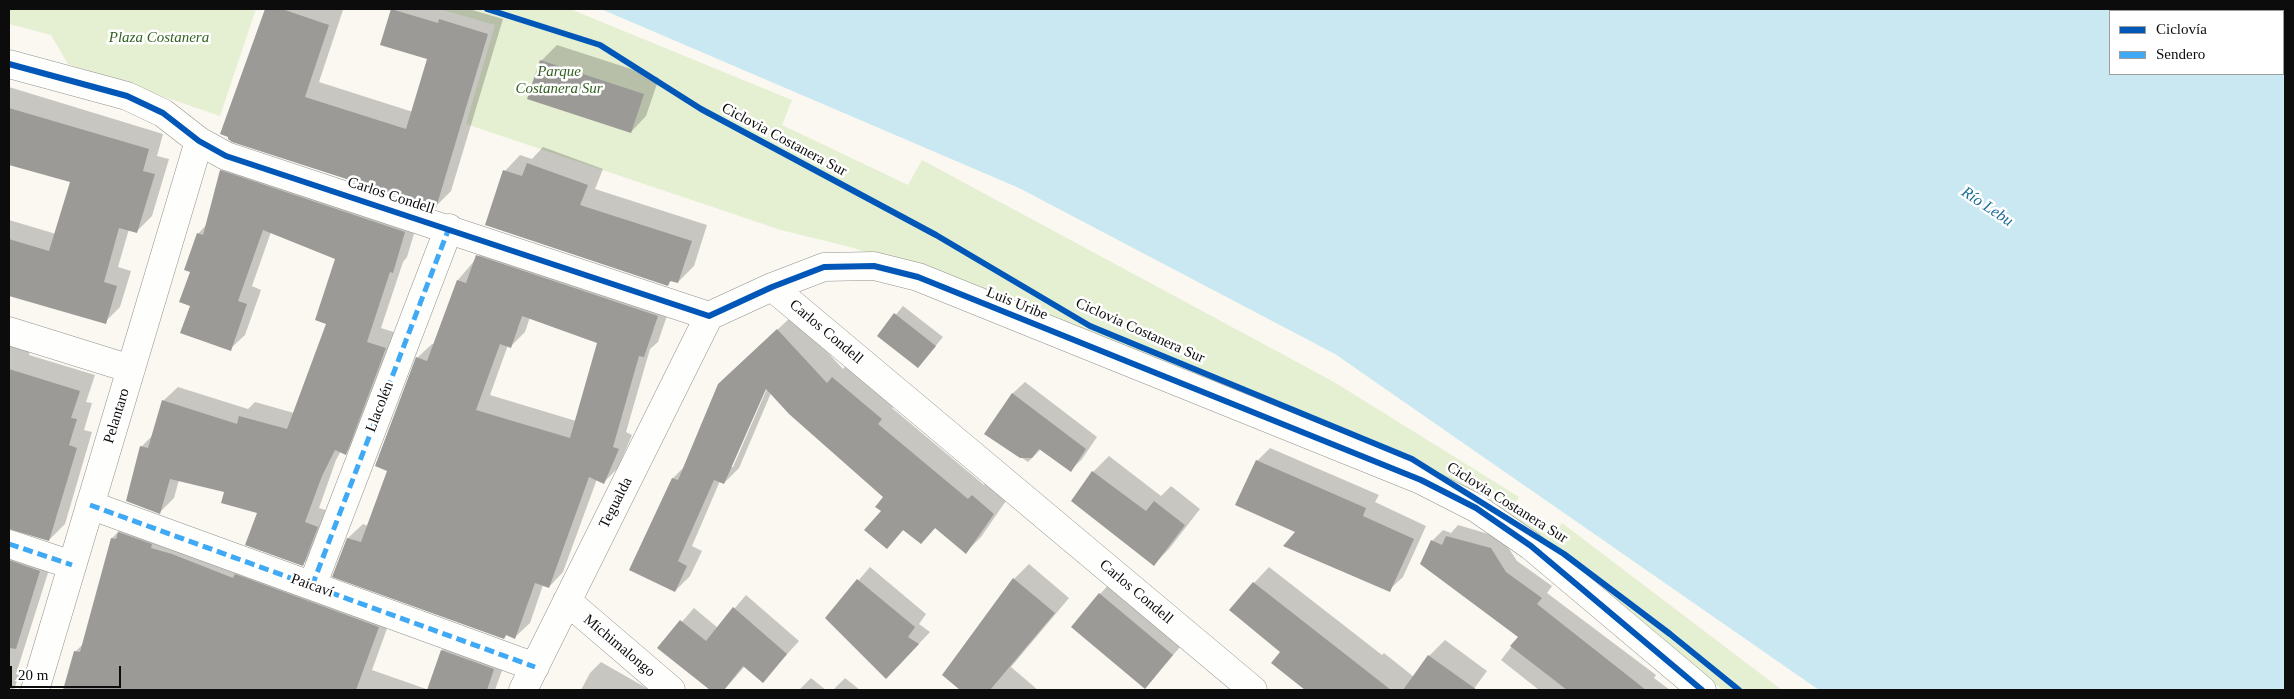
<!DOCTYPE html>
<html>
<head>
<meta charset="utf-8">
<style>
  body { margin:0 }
  #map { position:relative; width:2294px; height:699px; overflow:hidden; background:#faf8f1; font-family:"Times New Roman",serif }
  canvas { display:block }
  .frame { position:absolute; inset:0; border:10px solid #0c0c0c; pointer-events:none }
  .legend { position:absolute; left:2109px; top:10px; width:175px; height:65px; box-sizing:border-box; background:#fff; border:1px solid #9e9e9e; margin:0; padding:6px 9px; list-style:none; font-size:15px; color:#0c0c0c }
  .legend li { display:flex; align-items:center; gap:10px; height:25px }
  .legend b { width:25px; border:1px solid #9e9e9e }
  .scale { position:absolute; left:10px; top:666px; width:111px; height:22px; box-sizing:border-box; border:2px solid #0c0c0c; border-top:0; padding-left:6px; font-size:15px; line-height:18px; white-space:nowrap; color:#0c0c0c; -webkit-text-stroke:4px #fff; paint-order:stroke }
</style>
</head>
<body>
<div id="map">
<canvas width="2294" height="699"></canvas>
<div class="frame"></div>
<ul class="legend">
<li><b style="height:6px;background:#0057b8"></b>Ciclovía</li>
<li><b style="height:6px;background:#3fa9f5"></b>Sendero</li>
</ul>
<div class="scale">20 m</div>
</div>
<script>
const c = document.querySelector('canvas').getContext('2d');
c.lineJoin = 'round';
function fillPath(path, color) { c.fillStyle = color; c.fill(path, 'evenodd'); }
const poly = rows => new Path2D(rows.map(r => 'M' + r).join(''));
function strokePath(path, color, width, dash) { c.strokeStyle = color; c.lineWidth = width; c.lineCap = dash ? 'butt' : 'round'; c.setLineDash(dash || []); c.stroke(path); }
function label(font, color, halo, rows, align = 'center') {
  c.font = font + ' "Times New Roman",serif'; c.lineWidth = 5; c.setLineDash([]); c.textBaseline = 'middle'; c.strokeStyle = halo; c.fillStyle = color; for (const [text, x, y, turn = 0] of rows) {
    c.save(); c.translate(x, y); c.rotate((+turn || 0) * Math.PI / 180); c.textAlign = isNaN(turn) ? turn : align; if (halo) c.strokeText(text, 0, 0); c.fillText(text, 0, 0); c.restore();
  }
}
const green = poly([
  [9,9,256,9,220,116,68,64,51,35,9,24],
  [439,9,570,9,792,100,782,125,908,185,922,160,1334,382,1519,497,1514,505,1555,532,1562,523,1782,690,1723,690,1514,523,997,298,854,248,781,230,466,124,495,25]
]);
const water = poly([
  [601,9,2285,9,2285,690,1819,690,1335,354,1019,188],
  [2110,11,2283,11,2283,74,2110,74]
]);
const shadow = poly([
  [267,9,343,10,319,82,413,112,429,58,392,10,469,9,503,19,451,191,436,206,221,133],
  [557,45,659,78,646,116,631,132,541,61],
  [9,87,163,134,157,156,169,159,152,216,137,231,129,229,118,267,131,271,120,307,105,322,9,294,9,220,56,234,72,181,10,164,9,170],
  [543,147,603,169,595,189,707,225,694,266,678,282,672,280,668,284,505,171,520,155,532,159],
  [235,156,419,217,407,257,403,262,381,328,400,334,360,439,345,453,341,451,336,460,319,508,332,512,317,550,303,564,259,512,225,491,179,480,174,498,160,512,141,447,153,435,163,401,178,387,248,409,255,402,294,413,328,323,336,258,271,232,252,286,261,290,245,335,230,349,191,305,191,271,198,234,207,224,221,171],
  [491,241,672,301,658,342,650,349,626,432,632,435,618,468,604,482,597,479,563,572,549,587,543,585,530,623,515,637,507,634,504,638,334,576,348,538,363,524,368,526,389,470,417,358,432,344,434,344,458,280],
  [530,317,599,342,576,421,490,395,508,345,511,346,525,332],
  [903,306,943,337,918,367,879,335],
  [793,315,843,369,848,363,896,404,892,408,984,485,988,481,1008,498,981,537,966,552,936,527,921,543,904,529,886,548,883,511,885,497,771,393,739,468,724,483,720,481,692,546,702,551,690,576,675,591,631,570,673,478,685,466,732,373],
  [767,383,769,384,733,467,730,467],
  [9,344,30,350,29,355,95,375,86,402,92,403,84,430,92,432,65,524,49,540,9,528,14,510,9,508],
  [1025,382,1097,437,1082,459,1071,470,1041,449,1028,462,986,433,1013,393],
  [1270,448,1379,495,1375,502,1426,526,1403,577,1389,590,1297,532,1257,461],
  [1109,456,1161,496,1171,486,1200,509,1169,549,1154,564,1093,472],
  [127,523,393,612,372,670,429,690,442,650,457,635,508,654,495,690,65,690,76,651,83,644,112,538],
  [1458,525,1502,538,1517,561,1552,586,1547,593,1656,675,1654,678,1670,690,1539,690,1501,660,1519,637,1432,541,1443,530,1451,533],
  [9,547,53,557,16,674,19,675,14,690,9,690],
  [1029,564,1069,598,1011,667,1038,690,962,690,943,675,1014,579],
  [870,567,926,614,919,624,930,632,898,666,826,618],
  [1269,567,1382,655,1384,653,1414,677,1429,656,1445,640,1487,671,1473,690,1307,690,1272,663,1281,652,1254,583],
  [1115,578,1188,638,1145,687,1100,594],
  [746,595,799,641,763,681,745,666,724,690,712,690,659,648,694,608,718,628],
  [601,662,650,690,581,690,590,673],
  [811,678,826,690,799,690],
  [845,678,860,690,833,690]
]);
const building = poly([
  [265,9,282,9,329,25,305,97,406,129,427,59,380,45,391,9,438,23,439,19,488,34,436,208,232,142,228,139,228,137,220,134],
  [540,60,644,94,631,133,527,99],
  [9,108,149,149,143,171,155,174,137,233,119,228,104,282,117,286,106,324,9,296,9,239,49,251,70,182,9,165],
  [527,163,588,185,580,205,692,241,678,283,670,281,668,286,485,225,503,170,522,176],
  [220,170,405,232,393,273,390,272,367,342,386,348,346,455,335,450,322,476,305,522,318,527,303,566,245,545,257,513,221,503,224,492,170,479,160,514,126,501,140,446,148,448,162,400,237,424,239,416,287,429,326,324,315,320,335,259,263,230,238,301,247,304,231,351,180,333,190,306,179,302,190,272,184,270,197,233,203,235],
  [476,255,658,316,644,357,639,356,613,447,619,449,604,484,589,477,549,588,535,583,515,639,506,635,504,639,332,577,347,538,361,542,387,471,375,466,416,357,427,361,457,280,466,283],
  [522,316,597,343,570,438,476,410,500,344,511,348],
  [894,313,936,346,918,368,877,336],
  [777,329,827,383,832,377,882,419,878,424,968,499,972,495,994,514,966,554,935,528,921,544,903,530,887,549,864,530,881,511,875,507,883,497,789,414,766,389,724,484,714,480,678,561,687,566,675,592,629,570,672,478,678,480,718,384],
  [9,369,80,391,71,418,77,419,69,445,77,448,49,541,9,529],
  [1012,393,1086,449,1071,472,1039,449,1032,458,1020,458,984,434],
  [1256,460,1366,508,1363,516,1414,539,1390,592,1283,546,1295,532,1235,505],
  [1092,471,1146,511,1154,501,1185,525,1154,566,1071,501],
  [118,532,152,544,151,548,172,554,233,578,235,574,379,627,356,690,63,690,74,651,80,652,111,538,116,539],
  [1446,536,1491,548,1506,572,1542,598,1537,604,1646,690,1567,690,1510,646,1518,637,1420,564,1431,540,1442,545],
  [9,560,40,571,16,649,9,648],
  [1013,578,1055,613,990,690,960,690,942,675],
  [857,579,915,627,908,637,919,644,886,679,825,618],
  [1253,582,1391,690,1305,690,1271,663,1280,652,1229,610],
  [1099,593,1173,655,1145,689,1071,627],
  [733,607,787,654,763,683,743,666,724,690,710,690,657,648,680,620,706,641],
  [441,650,494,669,487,690,427,690],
  [1428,655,1477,690,1403,690]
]);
const minor = poly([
  [9,64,127,96,163,113,199,141,226,156,709,316,772,287,824,267,874,266,918,277,1421,480,1476,508,1531,546,1702,690],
  [772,287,1253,690],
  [9,331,131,369],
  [90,505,535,667],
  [9,544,72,565],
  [312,586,449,228],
  [567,601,671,690],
  [35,690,199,141],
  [523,690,709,316]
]);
const quiet = poly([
  [90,505,535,667],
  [9,544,72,565],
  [312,586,449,228]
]);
const cycleway = poly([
  [487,9,600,45,701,109,936,235,1090,326,1412,459,1564,554,1670,634,1739,690],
  [9,64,127,96,163,113,199,141,226,156,709,316,772,287,824,267,874,266,918,277,1421,480,1476,508,1531,546,1702,690]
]);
const parkNames = [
  ["Plaza Costanera",159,38],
  ["Parque",559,72],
  ["Costanera Sur",559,89]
];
const streetNames = [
  ["Ciclovia Costanera Sur",784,140,28],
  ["Carlos Condell",391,196,18],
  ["Luis Uribe",1017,304,22],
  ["Ciclovia Costanera Sur",1140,331,24],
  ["Carlos Condell",826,332,40],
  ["Llacolén",380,407,-69],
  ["Pelantaro",117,416,-73],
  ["Tegualda",616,503,-63],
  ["Ciclovia Costanera Sur",1507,503,32],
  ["Paicaví",312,586,20],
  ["Carlos Condell",1136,592,40],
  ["Michimalongo",619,646,40]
];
const waterNames = [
  ["Río Lebu",1987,207,34]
];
fillPath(green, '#e5efd2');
fillPath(water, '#c9e8f2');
fillPath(shadow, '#0003');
fillPath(building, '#9c9a97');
strokePath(minor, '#93928f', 29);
strokePath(minor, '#fefefd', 28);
strokePath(quiet, '#3fa9f5', 5, [10, 5]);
strokePath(cycleway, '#0057b8', 6);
label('italic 15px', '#336120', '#fff', parkNames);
label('15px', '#0c0c0c', '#fff', streetNames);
label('italic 16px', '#1c6d98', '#fff', waterNames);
</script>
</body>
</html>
